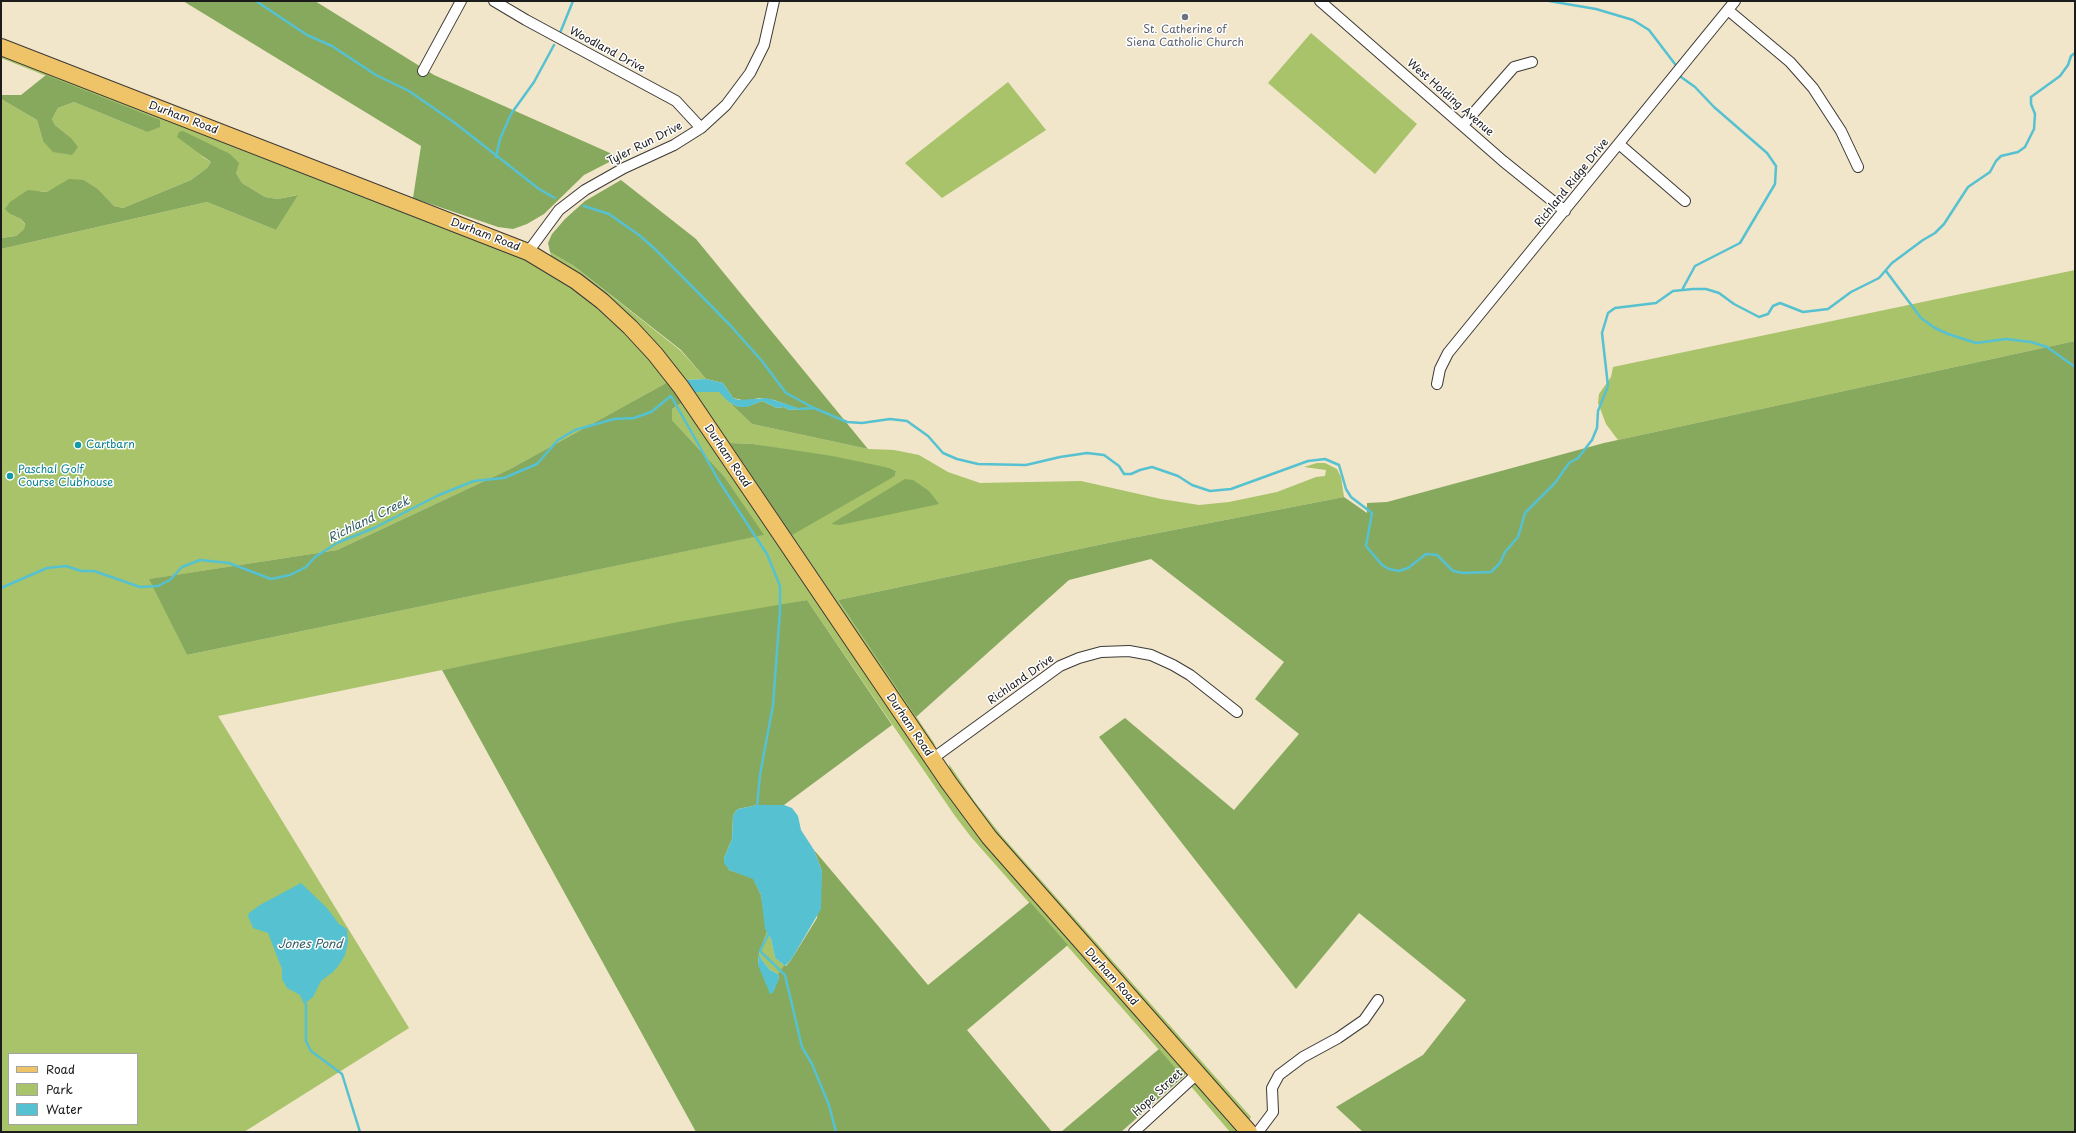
<!DOCTYPE html>
<html>
<head>
<meta charset="utf-8">
<style>
  body { margin:0 }
  #map { position:relative; width:2076px; height:1133px; overflow:hidden; background:#f1e5ca; font-family:"Playpen Sans",sans-serif }
  canvas { display:block }
  .frame { position:absolute; inset:0; border:2px solid #1c1c1c; pointer-events:none }
  .legend { position:absolute; left:8px; top:1053px; width:130px; height:72px; box-sizing:border-box; background:#fff; border:1px solid #a4a4a4; margin:0; padding:5px 7px; list-style:none; font-size:12px; color:#1c1c1c }
  .legend li { display:flex; align-items:center; gap:8px; height:20px }
  .legend b { width:20px; border:1px solid #a4a4a4 }
</style>
</head>
<body>
<div id="map">
<canvas width="2076" height="1133"></canvas>
<div class="frame"></div>
<ul class="legend">
<li><b style="height:5px;background:#efc469"></b>Road</li>
<li><b style="height:11px;background:#a8c369"></b>Park</li>
<li><b style="height:11px;background:#56c1d1"></b>Water</li>
</ul>
</div>
<script>
const c = document.querySelector('canvas').getContext('2d');
c.lineJoin = 'round';
function fillPath(path, color) { c.fillStyle = color; c.fill(path, 'evenodd'); }
const poly = rows => new Path2D(rows.map(r => 'M' + r).join(''));
function strokePath(path, color, width, dash) { c.strokeStyle = color; c.lineWidth = width; c.lineCap = dash ? 'butt' : 'round'; c.setLineDash(dash || []); c.stroke(path); }
function label(font, color, halo, rows, align = 'center') {
  c.font = font + ' "Playpen Sans",sans-serif'; c.lineWidth = 3; c.setLineDash([]); c.textBaseline = 'middle'; c.strokeStyle = halo; c.fillStyle = color; for (const [text, x, y, turn = 0] of rows) {
    c.save(); c.translate(x, y); c.rotate((+turn || 0) * Math.PI / 180); c.textAlign = isNaN(turn) ? turn : align; if (halo) c.strokeText(text, 0, 0); c.fillText(text, 0, 0); c.restore();
  }
}
const green = poly([
  [1311,33,1417,124,1375,174,1268,83],
  [1,53,514,252,568,284,626,331,668,382,510,469,337,550,150,579,187,655,763,535,724,476,672,420,672,409,683,402,961,810,1186,1072,1186,1074,1183,1077,971,837,955,816,807,600,442,670,218,716,409,1028,244,1132,1,1132,1,249,207,202,276,230,297,195,278,199,265,197,242,183,236,173,199,155,211,162,207,168,191,180,123,208,114,206,98,189,84,180,57,187,47,192,40,191,10,214,21,219,25,225,24,229,16,236,1,238,1,99,37,120,43,141,70,137,55,125,52,119,58,108,74,102,147,132,160,121,1,58],
  [9,1054,137,1054,137,1124,9,1124],
  [1008,82,1046,130,942,198,905,163],
  [550,252,574,266,681,351,706,379,685,380,697,392,719,392,723,394,730,403,752,424,868,449,894,450,919,455,948,472,980,483,1081,481,1161,499,1199,505,1229,502,1277,492,1316,477,1325,476,1326,470,1304,467,1317,463,1325,463,1337,469,1341,477,1344,497,1127,539,838,600,936,746,924,738,723,443,584,279,551,256],
  [730,443,753,444,890,468,896,471,895,476,886,480],
  [2075,270,2075,341,1618,440,1606,424,1598,403,1599,394,1611,377,1613,367],
  [949,764,975,802,1001,835,1251,1117,1249,1120,999,840,950,772],
  [767,932,771,939,775,958,784,965,778,974,770,970,762,960,759,953],
  [1193,1082,1196,1083,1240,1132,1230,1132,1189,1084]
]);
const forest = poly([
  [183,1,315,1,434,75,619,157,584,175,544,214,527,224,513,229,498,227,413,198,421,146],
  [46,75,160,120,160,127,147,132,74,102,58,108,52,119,55,125,70,137,78,147,72,155,53,152,43,141,37,120,1,99,1,95,21,95],
  [183,131,230,154,239,163,236,173,242,183,265,197,278,199,298,195,276,230,207,202,1,249,1,238,16,236,24,229,25,224,21,219,10,214,5,209,10,202,28,190,47,192,69,179,84,180,98,189,114,206,123,208,191,180,207,168,211,162,177,137,179,132],
  [621,180,696,239,868,449,752,424,730,403,739,407,746,407,762,401,777,408,784,407,789,410,800,409,774,400,759,398,746,401,733,398,723,383,706,379,681,350,574,266,550,252,548,243,552,234,565,219,585,201],
  [2075,341,2075,1132,1363,1132,1336,1107,1423,1055,1466,1000,1359,913,1296,989,1099,737,1125,718,1234,810,1299,734,1255,699,1284,662,1151,559,1069,580,916,717,838,600,1127,539,1344,497,1367,513,1367,503,1387,502,1604,443],
  [668,382,683,402,672,409,672,420,724,476,764,535,187,655,149,579,337,550,510,469],
  [730,443,753,444,832,456,890,468,896,471,895,476,792,535],
  [905,479,913,480,929,491,939,504,840,525,831,524],
  [807,600,892,725,784,805,757,805,738,809,735,812,733,816,732,839,724,858,729,870,753,878,761,895,767,932,759,953,758,965,779,979,778,974,784,965,786,966,791,960,817,918,822,871,814,850,928,985,1030,902,1068,945,967,1030,1052,1132,696,1132,442,670,678,622],
  [1159,1049,1183,1077,1121,1132,1061,1132]
]);
const water = poly([
  [706,379,723,383,733,398,739,400,767,398,802,409,789,410,784,407,777,408,762,401,747,407,739,407,730,403,719,392,697,392,694,394,684,380],
  [757,805,784,805,792,808,798,816,801,830,814,850,822,871,821,909,791,960,785,966,775,958,771,939,765,929,761,895,753,879,729,870,724,863,724,858,732,839,733,816,735,812,738,809],
  [301,883,327,908,339,924,347,929,348,942,345,955,339,965,333,972,321,981,313,997,304,1004,300,995,287,988,282,979,282,969,268,933,253,928,248,916,249,913,260,905],
  [759,953,762,960,770,970,778,974,779,979,773,993,770,994,758,965]
]);
const stream = poly([
  [256,1,307,35,332,46,376,75,409,91,455,123,539,189,555,198],
  [1549,1,1596,9,1633,20,1649,30,1678,68],
  [560,33,573,1],
  [1679,73,1681,77,1695,87,1714,107,1767,153,1776,166,1775,184,1740,243,1695,266,1682,290],
  [496,157,500,139,511,114,534,82,554,45],
  [584,206,609,214,639,235,655,249,730,325,762,361,786,393,814,408,847,422,862,423,890,419,907,421,928,436,943,453,957,459,978,464,1026,465,1060,457,1087,453,1104,455,1119,466,1124,474,1131,474,1140,470,1152,467,1178,476,1192,485,1210,491,1231,489,1308,461,1325,459,1339,465,1346,489,1351,497,1372,513,1366,546,1382,565,1389,569,1399,571,1408,568,1426,554,1437,555,1453,571,1463,573,1491,572,1500,563,1505,552,1518,537,1525,513,1555,483,1569,463,1578,458,1592,440,1597,428,1598,411,1608,386,1602,333,1608,313,1615,308,1656,303,1673,291,1693,289,1706,289,1719,293,1734,304,1759,317,1768,314,1773,306,1780,303,1803,312,1828,309,1851,292,1879,278,1892,263,1923,240,1935,233,1944,224,1968,187,1990,172,1996,161,2001,156,2018,152,2025,147,2034,129,2035,114,2031,104,2031,97,2060,76,2068,65,2071,56,2075,53],
  [1886,271,1921,318,1935,328,1948,334,1976,343,2006,339,2031,342,2047,347,2075,367],
  [799,409,814,408],
  [1,588,47,568,66,566,81,571,94,571,140,587,158,586,170,580,182,567,200,560,229,563,271,579,290,575,306,567,315,557,337,543,374,528,439,495,474,481,504,478,537,464,558,440,575,430,614,419,634,418,651,412,671,396,719,481,767,554,780,586,780,611,773,705,760,775,757,807],
  [769,933,760,951,785,975,802,1047,812,1064,829,1105,836,1132],
  [306,1004,306,1041,311,1051,342,1074,360,1132]
]);
const street = poly([
  [494,1,526,20,676,101,701,128],
  [1320,1,1503,161,1565,211],
  [1728,10,1790,62,1813,88,1841,131,1858,167],
  [423,71,461,1],
  [1463,125,1514,67,1532,62],
  [1619,144,1685,201],
  [528,252,559,210,585,190,624,168,674,145,701,128,726,105,750,73,764,45,774,1],
  [1437,384,1440,369,1448,353,1735,1],
  [932,759,1060,666,1079,658,1101,652,1129,651,1151,655,1173,665,1190,675,1237,712],
  [1134,1132,1198,1073],
  [1258,1132,1273,1112,1272,1088,1279,1075,1303,1057,1338,1038,1364,1020,1378,1000]
]);
const primary = poly([
  [1,47,528,252,576,281,602,301,630,327,655,354,681,387,949,783,989,837,1249,1132]
]);
const markers = [
  [1185,17,4,"#6b7280"],
  [78,445,4,"#0f9aa8"],
  [10,476,4,"#0f9aa8"]
];
const worshipNames = [
  ["St. Catherine of",1185,30],
  ["Siena Catholic Church",1185,43]
];
const streetNames = [
  ["Woodland Drive",607,50,28],
  ["West Holding Avenue",1450,98,41],
  ["Durham Road",183,118,21],
  ["Tyler Run Drive",645,144,-27],
  ["Richland Ridge Drive",1572,183,-51],
  ["Durham Road",485,235,21],
  ["Durham Road",727,456,56],
  ["Richland Drive",1021,680,-35],
  ["Durham Road",909,725,56],
  ["Durham Road",1111,977,48],
  ["Hope Street",1158,1093,-43]
];
const cultureNames = [
  ["Cartbarn",86,445],
  ["Paschal Golf",18,470],
  ["Course Clubhouse",18,483]
];
const waterNames = [
  ["Richland Creek",369,520,-26],
  ["Jones Pond",310,945]
];
fillPath(green, '#a8c369');
fillPath(forest, '#86a95d');
fillPath(water, '#56c1d1');
strokePath(stream, '#56c1d1', 2.5);
strokePath(street, '#3c3a36', 12);
strokePath(primary, '#3c3a36', 18);
strokePath(street, '#fff', 10);
strokePath(primary, '#efc469', 16);
for (const [x, y, r, color] of markers) { const dot = new Path2D(); dot.arc(x, y, r, 0, 2 * Math.PI); c.fillStyle = color; c.fill(dot); strokePath(dot, '#fff', 1.5); }
label('11px', '#5b616d', '#fff', worshipNames);
label('11px', '#1c1c1c', '#fff', streetNames);
label('11px', '#0d838f', '#fff', cultureNames, 'left');
label('italic 12px', '#335e64', '#fff', waterNames);
</script>
</body>
</html>
